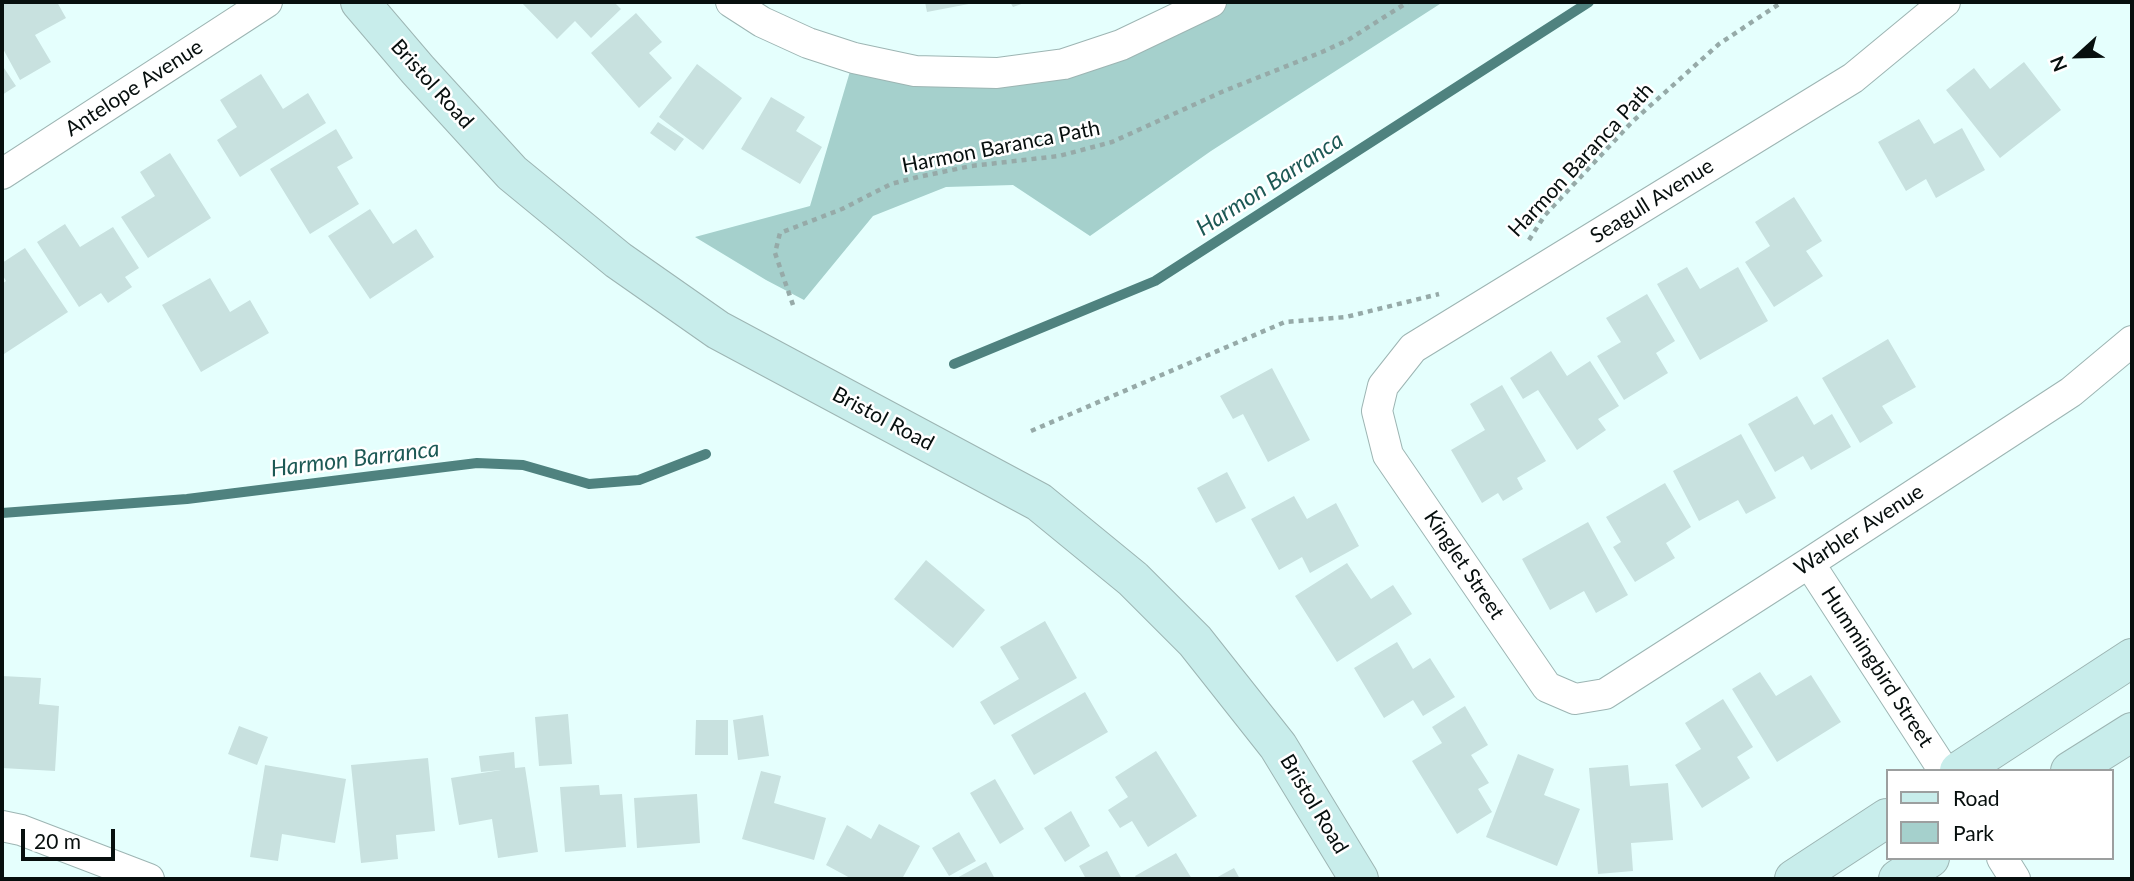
<!DOCTYPE html>
<html>
<head>
<meta charset="utf-8">
<style>
  body { margin:0 }
  #map { position:relative; width:2134px; height:881px; overflow:hidden; background:#e5fffd; font-family:Lato,sans-serif }
  canvas { display:block }
  .frame { position:absolute; inset:0; border:4px solid #070f0e; pointer-events:none }
  .legend { position:absolute; left:1886px; top:769px; width:228px; height:91px; box-sizing:border-box; background:#fff; border:2px solid #9c9f9f; margin:0; padding:9px 12px; list-style:none; font-size:21px; color:#070f0e }
  .legend li { display:flex; align-items:center; gap:14px; height:35px }
  .legend b { width:35px; border:2px solid #9c9f9f }
  .north { position:absolute; left:2043px; top:21px; width:70px; height:70px; -webkit-text-stroke:5px #fff; paint-order:stroke; rotate:248deg; font-size:19px; font-weight:700; line-height:28px; text-align:center; color:#070f0e }
  .north::after { content:''; display:block; margin:auto; width:24px; height:32px; background:#070f0e; clip-path:polygon(50% 0,100% 100%,50% 72%,0 100%) }
  .scale { position:absolute; left:21px; top:829px; width:94px; height:32px; box-sizing:border-box; border:4px solid #070f0e; border-top:0; padding-left:9px; font-size:21px; line-height:24px; white-space:nowrap; color:#070f0e; -webkit-text-stroke:5px #fff; paint-order:stroke }
</style>
</head>
<body>
<div id="map">
<canvas width="2134" height="881"></canvas>
<div class="frame"></div>
<ul class="legend">
<li><b style="height:9px;background:#c8edeb"></b>Road</li>
<li><b style="height:19px;background:#a5d0cc"></b>Park</li>
</ul>
<div class="north">N</div>
<div class="scale">20 m</div>
</div>
<script>
const c = document.querySelector('canvas').getContext('2d');
c.lineJoin = 'round';
function fillPath(path, color) { c.fillStyle = color; c.fill(path, 'evenodd'); }
const poly = rows => new Path2D(rows.map(r => 'M' + r).join(''));
function strokePath(path, color, width, dash) { c.strokeStyle = color; c.lineWidth = width; c.lineCap = dash ? 'butt' : 'round'; c.setLineDash(dash || []); c.stroke(path); }
function label(font, color, halo, rows, align = 'center') {
  c.font = font + ' Lato,sans-serif'; c.lineWidth = 5; c.setLineDash([]); c.textBaseline = 'middle'; c.strokeStyle = halo; c.fillStyle = color; for (const [text, x, y, turn = 0] of rows) {
    c.save(); c.translate(x, y); c.rotate((+turn || 0) * Math.PI / 180); c.textAlign = isNaN(turn) ? turn : align; if (halo) c.strokeText(text, 0, 0); c.fillText(text, 0, 0); c.restore();
  }
}
const green = poly([
  [1211,2,1443,2,1211,151,1090,236,1013,185,946,187,873,216,804,300,766,280,695,237,810,206,854,58,997,73]
]);
const stream = poly([
  [954,364,1155,281,1589,2],
  [2,513,187,499,477,463,523,465,589,484,639,480,706,454]
]);
const building = poly([
  [2,2,57,2,66,18,35,35,51,62,20,80,2,47],
  [521,2,614,2,621,9,591,38,575,21,557,39],
  [925,2,974,2,974,3,927,12],
  [1010,2,1027,2,1013,7],
  [636,13,662,42,649,53,672,78,639,108,591,53],
  [2024,62,2061,110,2000,158,1946,90,1974,68,1990,89],
  [697,64,742,98,703,150,659,117],
  [2,65,16,86,2,95],
  [261,74,283,109,308,93,326,123,240,177,217,140,237,127,220,100],
  [771,97,805,117,796,131,822,147,800,184,741,149],
  [1919,119,1934,144,1962,128,1985,170,1936,198,1926,179,1906,191,1878,142],
  [658,122,684,139,675,151,650,133],
  [336,129,353,158,337,167,359,204,310,234,270,169],
  [170,153,211,218,148,258,121,217,155,196,140,172],
  [1794,197,1822,241,1806,251,1823,276,1774,307,1745,262,1770,246,1755,222],
  [370,209,393,244,416,229,434,257,370,299,328,236],
  [65,224,80,247,113,227,139,268,125,277,132,287,108,303,101,293,79,307,37,242],
  [25,248,68,312,4,354,2,350,2,284,6,281,2,274,2,263],
  [1687,267,1700,289,1738,267,1768,321,1700,360,1657,284],
  [210,278,230,312,250,300,269,333,201,372,162,305],
  [1647,294,1675,341,1656,353,1668,373,1624,400,1597,356,1621,342,1606,318],
  [1888,339,1916,387,1882,406,1893,423,1860,443,1822,378],
  [1551,351,1567,376,1590,361,1619,406,1598,419,1606,430,1577,450,1538,390,1523,399,1510,378],
  [1272,368,1310,440,1268,462,1243,414,1233,419,1220,396],
  [1502,385,1546,461,1517,478,1523,489,1503,501,1498,493,1482,503,1451,450,1485,430,1470,404],
  [1797,396,1814,425,1832,414,1851,447,1811,470,1803,456,1775,472,1748,424],
  [1741,434,1776,498,1746,514,1738,500,1699,521,1673,471],
  [1227,472,1246,508,1216,523,1197,488],
  [1665,483,1691,527,1666,543,1675,558,1635,582,1613,547,1621,542,1606,517],
  [1294,496,1307,519,1336,503,1359,546,1310,573,1302,557,1279,570,1251,519],
  [1588,522,1628,595,1596,613,1584,591,1550,610,1522,559],
  [926,560,985,610,953,648,894,599],
  [1347,563,1371,599,1393,585,1412,614,1337,662,1295,596],
  [1045,621,1077,678,994,725,980,702,1019,679,1000,647],
  [1397,642,1413,669,1430,658,1455,697,1423,716,1413,700,1384,718,1354,668],
  [1760,672,1776,696,1811,675,1841,722,1777,762,1732,689],
  [2,676,41,678,39,704,59,706,55,771,2,768],
  [1085,692,1108,732,1034,775,1011,735],
  [1723,699,1753,747,1737,757,1750,778,1702,808,1675,765,1701,749,1685,723],
  [1465,706,1488,745,1471,755,1489,783,1478,789,1492,812,1457,834,1412,761,1442,743,1432,727],
  [568,714,572,764,539,766,535,717],
  [763,715,769,756,738,760,733,720],
  [696,720,728,720,728,755,695,755],
  [239,726,268,737,257,765,228,754],
  [1156,751,1197,816,1148,847,1132,821,1120,828,1108,810,1128,797,1115,777],
  [514,752,515,768,525,767,538,852,498,858,492,819,459,825,451,778,501,770,481,772,479,756],
  [1518,754,1554,769,1544,795,1580,809,1557,866,1486,837],
  [428,758,435,831,396,835,398,859,361,863,351,765],
  [265,765,346,779,335,843,282,834,278,861,250,857],
  [1628,765,1630,786,1668,783,1673,840,1631,843,1633,871,1598,874,1589,768],
  [761,771,781,776,774,803,826,818,814,860,742,839],
  [995,779,1024,829,1000,844,970,793],
  [599,785,600,795,622,794,626,847,565,852,560,787],
  [697,794,700,843,637,848,634,798],
  [1071,811,1090,846,1065,862,1044,828],
  [879,824,920,846,902,879,852,879,826,865,847,825,871,839],
  [959,832,976,861,949,876,932,848],
  [1107,851,1122,879,1086,879,1079,866],
  [1176,853,1192,879,1137,879,1135,876],
  [986,862,995,879,955,879],
  [1234,868,1240,879,1214,879]
]);
const path = poly([
  [1529,240,1545,215,1632,122,1719,44,1782,2],
  [793,305,775,253,780,233,842,209,891,184,918,177,971,166,1059,156,1112,142,1224,91,1322,52,1348,40,1408,2],
  [1031,431,1285,322,1346,317,1439,294]
]);
const street = poly([
  [731,2,762,22,808,43,854,58,915,71,997,73,1064,64,1121,45,1211,2],
  [1945,2,1853,78,1413,348,1383,386,1377,411,1388,455,1547,687,1575,699,1605,694,1809,563,2071,392,2132,341],
  [2,174,267,2],
  [1809,563,1944,771],
  [2,826,21,830,149,879],
  [2002,858,2015,879]
]);
const secondary = poly([
  [360,2,418,70,512,173,618,260,718,330,1039,502,1133,579,1195,641,1278,746,1359,879],
  [1959,771,2132,658],
  [2070,771,2132,732],
  [1794,879,1887,818],
  [1898,879,1930,858]
]);
const streetNames = [
  ["Bristol Road",432,84,48],
  ["Antelope Avenue",134,88,-33],
  ["Harmon Baranca Path",1001,147,-11],
  ["Harmon Baranca Path",1581,160,-47],
  ["Seagull Avenue",1652,201,-32],
  ["Bristol Road",883,419,28],
  ["Warbler Avenue",1859,530,-33],
  ["Kinglet Street",1464,565,56],
  ["Hummingbird Street",1877,667,57],
  ["Bristol Road",1314,804,59]
];
const waterNames = [
  ["Harmon Barranca",1270,184,-33],
  ["Harmon Barranca",355,459,-7]
];
fillPath(green, '#a5d0cc');
strokePath(stream, '#4f827f', 10);
fillPath(building, '#c8e1df');
strokePath(street, '#9db5b3', 32);
strokePath(secondary, '#9db5b3', 40);
strokePath(path, '#96aaa8', 4.5, [5, 5]);
strokePath(street, '#fff', 30);
strokePath(secondary, '#c8edeb', 38);
label('21px', '#070f0e', '#fff', streetNames);
label('italic 23px', '#1d5955', '#fff', waterNames);
</script>
</body>
</html>
